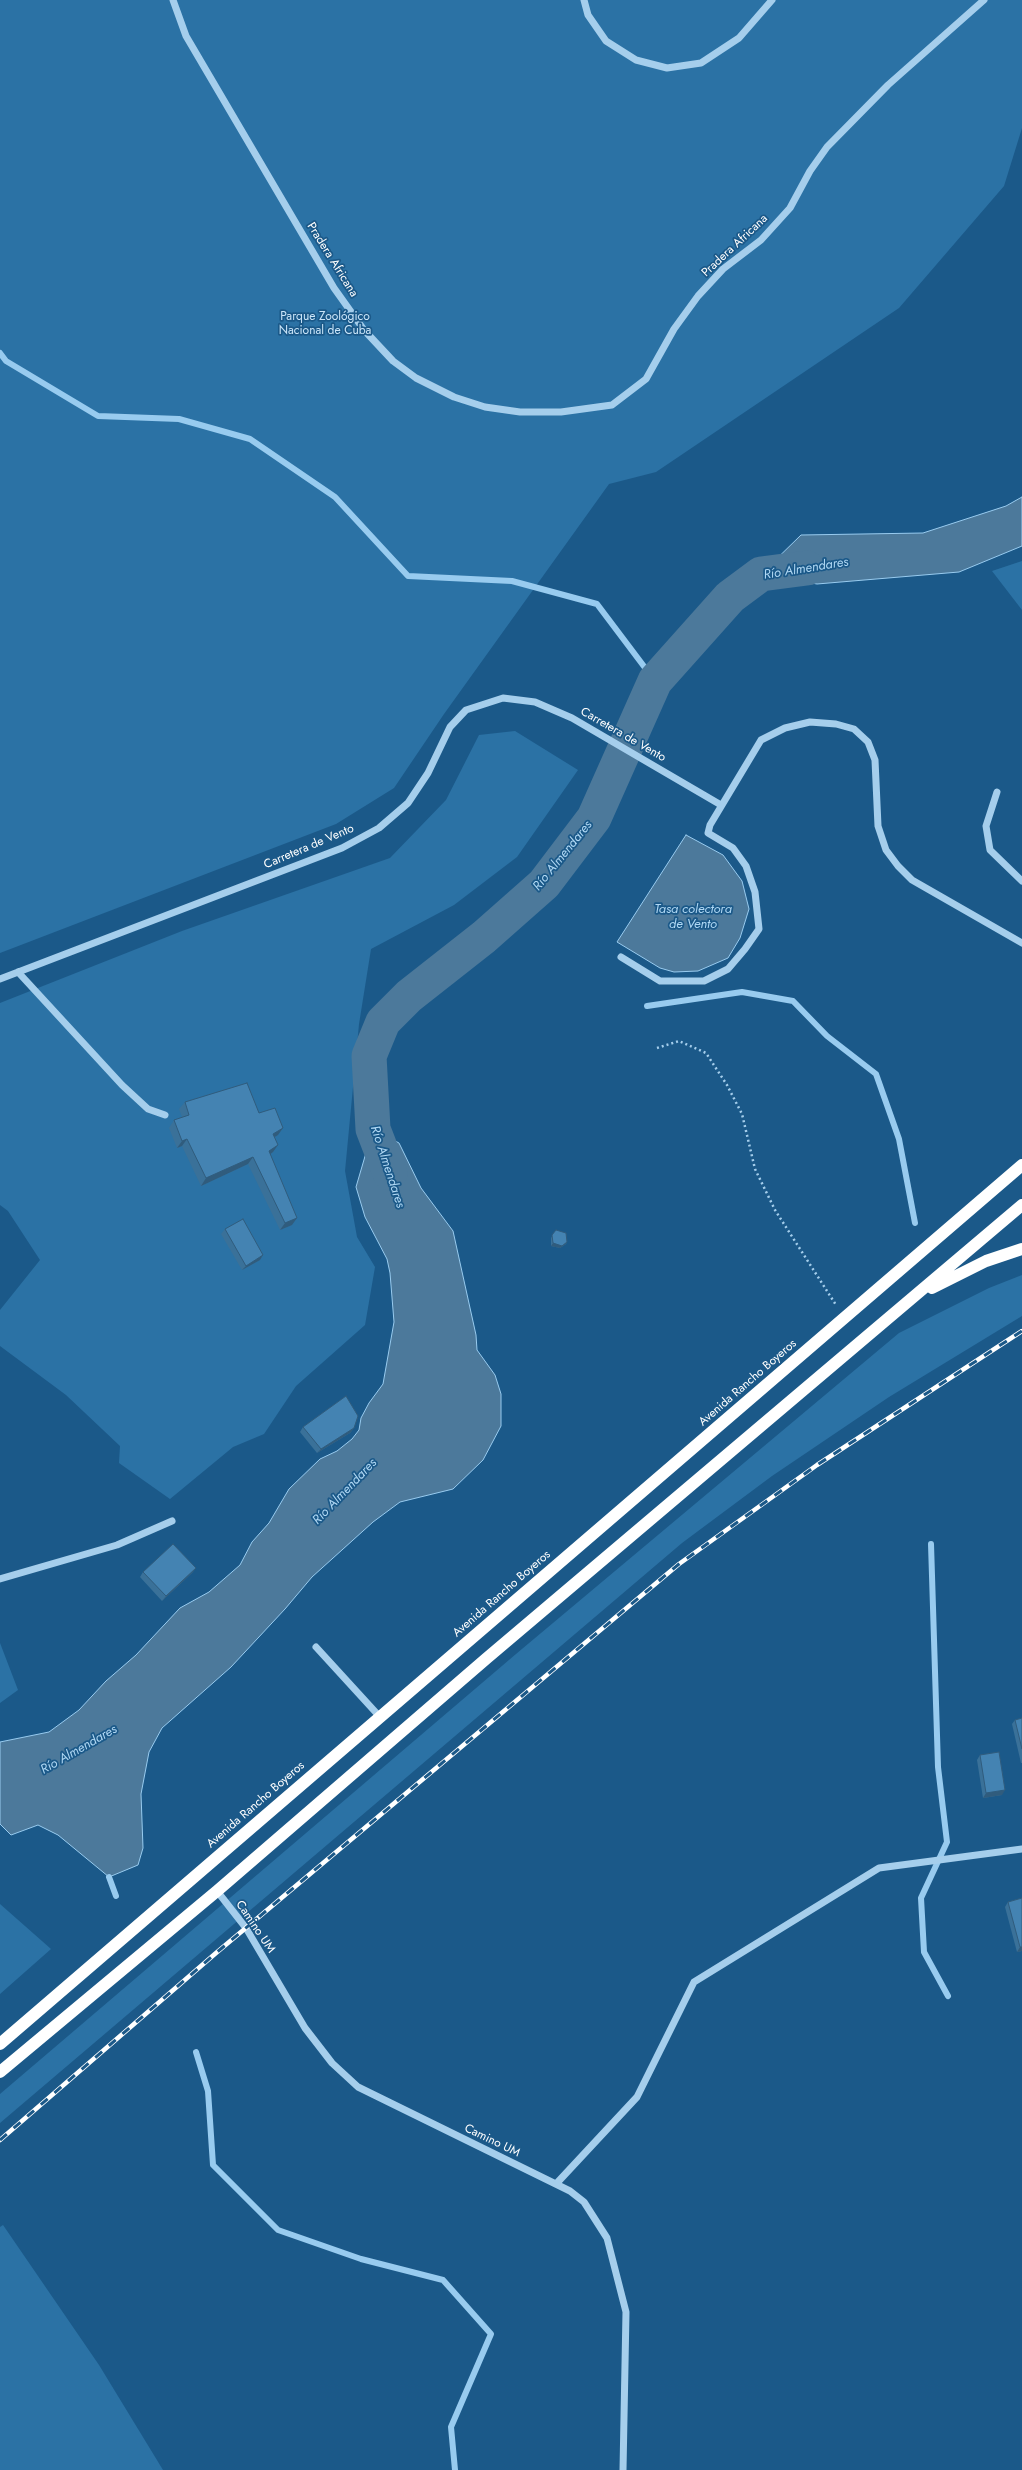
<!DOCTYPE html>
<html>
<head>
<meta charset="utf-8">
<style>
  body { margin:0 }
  canvas { display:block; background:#1b5989 }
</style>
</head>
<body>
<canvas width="1022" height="2470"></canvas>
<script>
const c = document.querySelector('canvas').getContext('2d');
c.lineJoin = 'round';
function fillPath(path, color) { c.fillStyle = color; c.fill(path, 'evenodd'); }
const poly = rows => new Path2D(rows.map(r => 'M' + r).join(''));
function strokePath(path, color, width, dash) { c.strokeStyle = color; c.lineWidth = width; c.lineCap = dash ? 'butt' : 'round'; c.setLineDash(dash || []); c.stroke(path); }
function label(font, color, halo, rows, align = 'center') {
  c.font = font + ' Jost,sans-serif'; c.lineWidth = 3.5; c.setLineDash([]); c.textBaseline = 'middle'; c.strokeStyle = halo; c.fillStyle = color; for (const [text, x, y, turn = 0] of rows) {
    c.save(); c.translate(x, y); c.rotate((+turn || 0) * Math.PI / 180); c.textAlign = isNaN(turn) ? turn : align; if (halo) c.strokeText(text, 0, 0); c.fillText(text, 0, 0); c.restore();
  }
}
const green = poly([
  [0,0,1022,0,1022,128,1004,186,899,308,656,472,609,484,444,714,394,788,336,824,0,953],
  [1022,561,1022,610,992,571],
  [515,731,578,770,517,857,454,905,371,949,359,1024,345,1171,357,1237,375,1267,365,1325,296,1386,264,1434,233,1447,170,1499,119,1463,120,1446,66,1395,0,1346,0,1310,40,1260,8,1211,0,1205,0,1003,182,931,390,858,446,800,479,735],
  [1022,1275,1022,1316,889,1397,772,1476,682,1543,0,2123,0,2094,516,1654,899,1333,989,1288],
  [0,1643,18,1690,0,1703],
  [0,1904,51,1949,0,1994],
  [3,2225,99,2365,163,2470,0,2470,0,2227]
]);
const water = poly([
  [1022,497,1022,546,959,572,817,584,761,574,801,535,923,533,1006,506,1022,497],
  [686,835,723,855,742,881,749,909,740,938,728,958,698,971,674,972,660,968,617,942,686,835],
  [373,1129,399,1143,421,1188,453,1231,476,1335,477,1350,495,1375,501,1394,501,1426,483,1460,453,1489,400,1502,373,1522,312,1577,285,1609,231,1667,162,1728,149,1752,141,1794,143,1848,138,1865,109,1877,58,1835,38,1825,11,1835,0,1824,0,1742,49,1732,79,1710,106,1681,136,1655,180,1608,209,1592,240,1565,252,1542,269,1523,289,1489,320,1459,337,1451,352,1439,359,1430,361,1418,369,1403,383,1384,394,1322,390,1273,387,1259,365,1217,356,1187,373,1129]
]);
const stream = poly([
  [0,353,6,361,98,416,179,419,250,439,335,497,408,576,512,581,597,604,655,681],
  [647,1006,742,992,793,1001,827,1036,876,1074,899,1139,915,1223],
  [931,1544,938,1767,947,1842,921,1898,924,1952,948,1996],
  [109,1877,116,1896],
  [196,2052,208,2091,213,2165,278,2230,361,2259,443,2280,491,2334,451,2427,455,2470]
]);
const river = poly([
  [390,1173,373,1129,369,1056,383,1022,409,996,484,937,544,884,594,818,655,681,730,597,761,574,807,568]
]);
const path = poly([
  [657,1048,679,1041,706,1053,727,1085,742,1114,755,1169,775,1210,836,1305]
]);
const minor = poly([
  [173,0,186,36,334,288,364,330,393,361,416,378,454,397,485,407,520,412,561,412,612,405,646,379,674,329,698,296,723,269,761,240,790,208,810,171,827,147,888,85,984,0],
  [584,0,588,15,606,41,636,60,667,68,701,63,739,38,772,0],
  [997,792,986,826,990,850,1022,881],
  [621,957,660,981,704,981,728,969,745,949,759,929,755,892,746,866,733,848,708,833,710,825,761,740,785,728,810,722,836,724,854,729,868,742,875,760,878,826,886,850,898,866,912,880,1022,943],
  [18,972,122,1085,148,1109,165,1115],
  [0,979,342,848,379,828,408,803,428,773,450,727,466,710,503,698,535,702,572,718,721,805],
  [0,1579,117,1545,172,1521],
  [316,1647,380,1717],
  [217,1891,246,1928,305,2028,332,2063,358,2087,570,2191,584,2202,607,2238,626,2312,623,2470],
  [556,2184,637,2097,694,1982,879,1868,1022,1849]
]);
const highway = poly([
  [932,1288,986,1261,1022,1249],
  [0,2044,1022,1165],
  [0,2072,217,1891,487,1658,1022,1205]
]);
const rail = poly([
  [0,2140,216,1953,679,1564,817,1465,1022,1331]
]);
const wall = poly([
  [185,1102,259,1113,278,1135,275,1137,273,1152,270,1154,292,1225,280,1230,248,1164,201,1186,182,1146,177,1148,169,1128,174,1120,182,1117,179,1109],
  [225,1229,260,1260,242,1270,221,1234],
  [556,1230,567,1242,566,1244,560,1248,551,1246,551,1238],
  [303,1427,354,1428,350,1433,317,1453,300,1432],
  [196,1568,192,1573,162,1601,140,1577,143,1572],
  [1022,1718,1022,1763,1021,1763,1012,1724,1015,1720],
  [980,1755,1002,1795,983,1798,977,1760],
  [1022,1898,1022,1951,1017,1952,1005,1907,1008,1902]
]);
const shadedWall = poly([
  [283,1128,278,1135,268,1141,273,1134],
  [187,1139,182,1146,177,1148,182,1141],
  [278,1145,273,1152,264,1159,269,1151],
  [253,1157,248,1164,201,1186,206,1178],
  [297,1218,292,1225,280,1230,285,1223],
  [567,1242,566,1244,560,1248,551,1246,553,1243],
  [263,1255,260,1260,242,1270,246,1266],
  [354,1428,350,1433,317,1453,321,1449],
  [196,1568,192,1573,162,1601,166,1596],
  [1005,1790,1002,1795,983,1798,986,1793],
  [1020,1947,1022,1947,1022,1951,1017,1952]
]);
const building = poly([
  [247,1083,259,1113,275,1108,283,1128,273,1134,278,1145,269,1151,297,1218,285,1223,253,1157,206,1178,187,1139,182,1141,174,1120,189,1115,185,1102,247,1083],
  [243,1219,263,1255,246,1266,225,1229,243,1219],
  [556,1230,566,1233,567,1242,562,1246,553,1243,552,1235,556,1230],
  [346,1396,358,1416,354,1428,321,1449,303,1427,346,1396],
  [173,1544,196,1568,166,1596,143,1572,173,1544],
  [1022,1718,1022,1749,1015,1720,1022,1718],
  [999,1752,1005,1790,986,1793,980,1755,999,1752],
  [1022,1898,1022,1947,1020,1947,1008,1902,1022,1898]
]);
const streetNames = [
  ["Pradera Africana",735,246,-43],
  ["Pradera Africana",332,260,58],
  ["Carretera de Vento",623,735,30],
  ["Carretera de Vento",309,847,-23],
  ["Avenida Rancho Boyeros",748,1383,-41],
  ["Avenida Rancho Boyeros",502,1594,-41],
  ["Avenida Rancho Boyeros",256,1805,-41],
  ["Camino UM",255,1927,56],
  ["Camino UM",492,2141,26]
];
const parkNames = [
  ["Parque Zoológico",325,317],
  ["Nacional de Cuba",325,331]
];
const waterNames = [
  ["Río Almendares",806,569,-9],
  ["Río Almendares",563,856,-51],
  ["Tasa colectora",693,910],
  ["de Vento",693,925],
  ["Río Almendares",387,1167,72],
  ["Río Almendares",345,1492,-46],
  ["Río Almendares",79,1750,-30]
];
fillPath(green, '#2b72a5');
fillPath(water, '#4c799b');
strokePath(water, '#98cbef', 1);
strokePath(stream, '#98cbef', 6);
strokePath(river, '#4c799b', 35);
strokePath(path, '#a5ceec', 2.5, [2, 3]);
strokePath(minor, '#a5ceec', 7);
strokePath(highway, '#fff', 12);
strokePath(rail, '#fff', 4.5);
strokePath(rail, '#1b5989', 3, [9]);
fillPath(wall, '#3a7199');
fillPath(shadedWall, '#305c7d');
fillPath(building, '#4483b2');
strokePath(building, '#305c7d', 1);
label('12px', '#fff', '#1b5989', streetNames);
label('12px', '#cae5f9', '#1b5989', parkNames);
label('italic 13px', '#b0d8f4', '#1b5989', waterNames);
</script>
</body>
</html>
